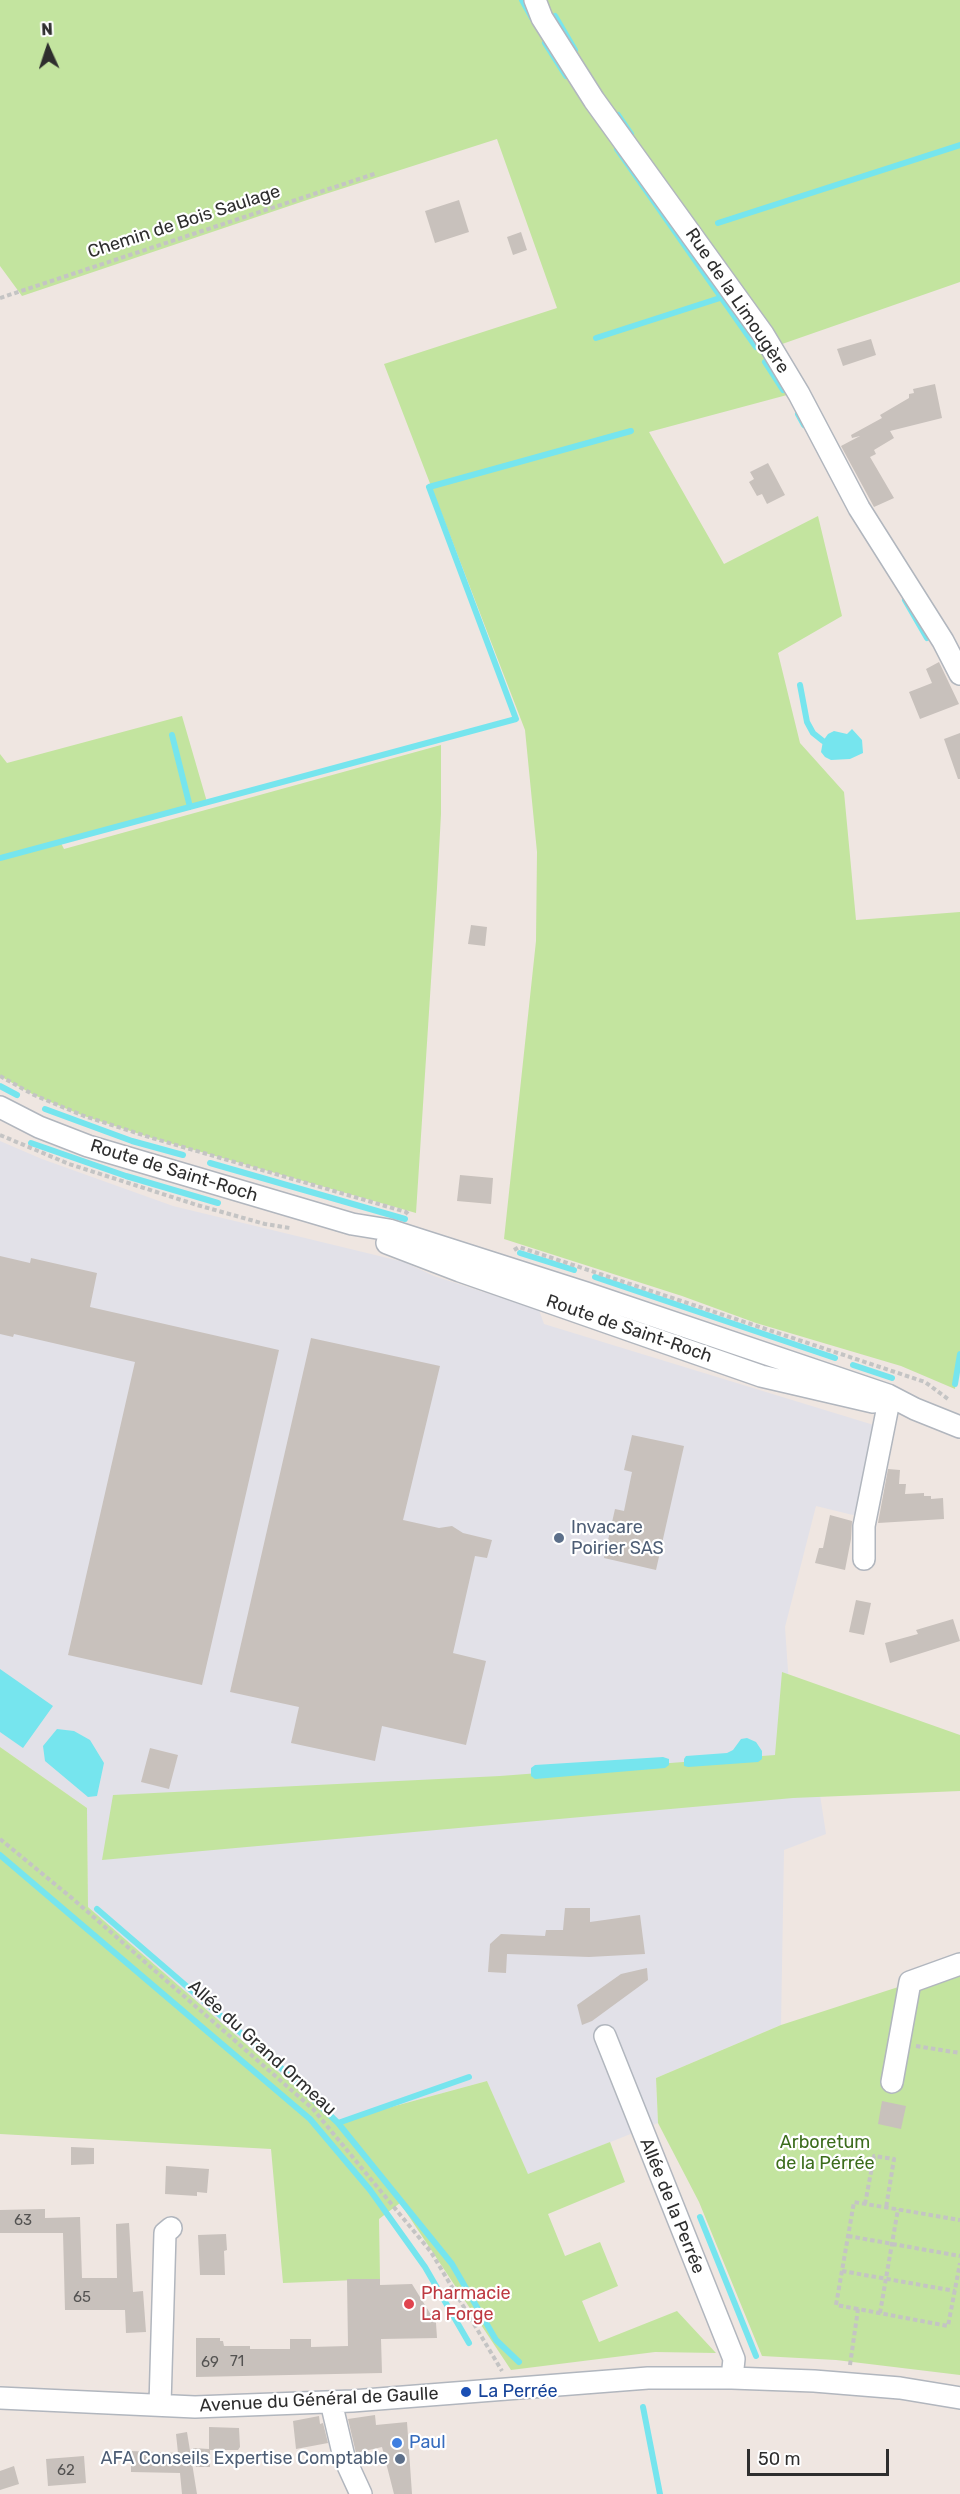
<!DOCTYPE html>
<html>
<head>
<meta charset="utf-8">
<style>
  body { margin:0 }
  #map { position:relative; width:960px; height:2494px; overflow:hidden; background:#efe6e1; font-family:Rubik,sans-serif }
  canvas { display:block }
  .north { position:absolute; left:18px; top:18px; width:60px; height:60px; -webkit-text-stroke:4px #fff; paint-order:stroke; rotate:357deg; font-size:16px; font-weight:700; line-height:24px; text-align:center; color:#2e2e2e }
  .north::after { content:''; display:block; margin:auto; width:21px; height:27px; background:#2e2e2e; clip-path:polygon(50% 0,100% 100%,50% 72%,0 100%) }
  .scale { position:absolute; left:747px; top:2449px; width:142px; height:27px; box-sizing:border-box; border:3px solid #2e2e2e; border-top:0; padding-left:8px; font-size:18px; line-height:21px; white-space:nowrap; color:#2e2e2e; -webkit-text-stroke:4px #fff; paint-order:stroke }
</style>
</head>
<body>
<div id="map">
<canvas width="960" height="2494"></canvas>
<div class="north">N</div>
<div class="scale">50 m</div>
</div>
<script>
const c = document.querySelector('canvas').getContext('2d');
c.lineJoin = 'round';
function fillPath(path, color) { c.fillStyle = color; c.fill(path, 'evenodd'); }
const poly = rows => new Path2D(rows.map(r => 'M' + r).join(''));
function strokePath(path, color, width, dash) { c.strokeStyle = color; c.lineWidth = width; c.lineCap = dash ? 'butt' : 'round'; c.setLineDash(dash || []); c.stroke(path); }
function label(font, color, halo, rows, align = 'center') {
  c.font = font + ' Rubik,sans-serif'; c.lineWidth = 4.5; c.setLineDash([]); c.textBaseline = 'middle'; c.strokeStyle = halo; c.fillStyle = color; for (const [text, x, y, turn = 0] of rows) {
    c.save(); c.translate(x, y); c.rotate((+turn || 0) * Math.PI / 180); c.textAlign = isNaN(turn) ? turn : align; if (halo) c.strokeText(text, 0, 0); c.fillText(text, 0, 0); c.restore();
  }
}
const industrial = poly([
  [0,1141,42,1159,173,1206,404,1262,434,1276,539,1310,544,1324,877,1426,857,1516,816,1506,785,1627,795,1773,816,1769,826,1834,784,1850,781,2025,656,2078,658,2123,528,2175,487,2081,336,2122,88,1907,87,1808,0,1747]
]);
const green = poly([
  [0,0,960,0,960,282,762,351,787,395,649,432,724,564,818,516,842,616,778,653,800,743,844,792,856,920,960,912,960,1350,955,1389,901,1366,756,1323,682,1296,504,1239,536,941,537,852,525,730,384,364,557,308,497,139,316,197,22,296,0,266],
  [182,716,207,802,61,843,64,849,441,745,441,814,437,888,416,1213,152,1138,84,1116,34,1095,0,1076,0,754,7,763],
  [782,1672,960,1735,960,1791,793,1798,102,1860,113,1795,500,1776,775,1755],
  [0,1747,87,1808,88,1907,336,2122,487,2081,528,2174,610,2142,625,2182,548,2214,565,2256,600,2242,618,2286,582,2301,599,2342,677,2311,716,2353,655,2352,511,2370,400,2203,379,2219,380,2279,283,2283,271,2149,0,2134],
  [960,1967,960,2375,836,2360,762,2356,699,2202,658,2123,656,2078,781,2025]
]);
const water = poly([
  [852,729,862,740,863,753,850,759,831,760,825,757,821,752,823,741,828,734,834,731,847,734],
  [0,1669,53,1706,23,1748,0,1732],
  [57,1729,74,1731,90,1740,104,1763,97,1796,88,1797,45,1761,43,1746],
  [747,1738,756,1742,762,1751,762,1759,758,1762,688,1767,684,1766,684,1759,686,1756,727,1753,733,1750,741,1739],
  [663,1757,669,1759,669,1765,665,1768,535,1779,531,1776,531,1768,535,1765]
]);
const stream = poly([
  [522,0,532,18],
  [555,16,575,50],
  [545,43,566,76],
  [618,115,631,134],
  [617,149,756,347],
  [718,223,960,145],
  [596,338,720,298],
  [765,362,783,390],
  [798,414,804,425],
  [905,600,927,638],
  [800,685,807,722,813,733,823,741],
  [172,735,190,807],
  [0,858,516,719,429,487,631,431],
  [0,1086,17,1095],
  [45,1109,132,1141,183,1155],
  [31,1143,126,1176,218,1203],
  [210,1163,405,1219],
  [520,1253,574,1270],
  [595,1277,835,1358],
  [853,1365,892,1378],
  [955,1384,960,1354],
  [0,1855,310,2119,370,2190,425,2267,469,2343],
  [97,1909,278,2065,338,2123,452,2264,496,2340,519,2362],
  [338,2123,469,2077],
  [700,2217,756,2356],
  [643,2407,660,2494]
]);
const building = poly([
  [459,200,469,232,435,243,425,211],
  [521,232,527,250,513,255,507,237],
  [871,339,876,355,843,366,837,349],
  [935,384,942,418,890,431,894,438,874,450,876,454,870,457,894,498,874,507,841,446,860,436,852,438,851,435,882,418,880,415,909,398,909,394,914,393,913,389],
  [768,463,785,495,767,504,762,494,757,496,749,482,754,479,750,472],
  [939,662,959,704,920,719,909,692,932,683,926,669],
  [960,733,960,779,958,779,944,739],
  [471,925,487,927,485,946,468,944],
  [460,1175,493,1178,491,1204,457,1201],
  [0,1256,30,1263,31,1258,97,1273,90,1307,279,1350,202,1685,68,1655,135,1362,14,1334,13,1337,0,1334],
  [311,1338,440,1366,403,1520,439,1528,452,1526,463,1533,492,1540,487,1558,475,1556,453,1653,486,1661,466,1745,382,1726,375,1761,291,1743,299,1707,230,1692],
  [632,1435,684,1446,656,1570,604,1558,615,1509,624,1511,632,1472,624,1470],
  [888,1469,900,1470,899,1484,906,1484,905,1494,924,1493,924,1496,931,1496,931,1499,943,1498,944,1519,878,1523],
  [830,1515,852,1521,851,1539,845,1570,815,1563,819,1548,823,1548],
  [856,1600,871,1603,864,1635,849,1632],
  [953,1619,960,1641,890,1663,885,1643,918,1634,916,1630],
  [150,1748,178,1755,169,1789,141,1782],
  [565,1908,590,1908,590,1922,640,1915,645,1954,589,1957,507,1954,506,1973,488,1972,490,1944,501,1934,545,1936,546,1930,563,1930],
  [647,1968,648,1980,592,2021,582,2025,577,2005,621,1974],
  [882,2101,906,2106,901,2129,878,2124],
  [71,2147,94,2148,94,2164,71,2165],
  [166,2166,209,2169,207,2193,197,2192,197,2196,165,2194],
  [45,2209,45,2218,80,2217,82,2278,117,2278,116,2224,129,2223,133,2292,143,2291,146,2332,126,2333,125,2310,65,2310,63,2233,0,2233,0,2210],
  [226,2234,227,2250,224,2251,225,2275,200,2275,198,2235],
  [347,2279,380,2279,380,2285,412,2284,436,2323,437,2338,381,2339,382,2373,196,2377,196,2338,220,2338,220,2341,223,2341,224,2346,250,2346,250,2349,290,2349,290,2339,311,2339,311,2347,348,2346],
  [375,2415,376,2425,407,2422,412,2494,394,2494,382,2447,356,2453,348,2419],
  [319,2416,320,2424,323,2423,328,2443,296,2449,293,2421],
  [209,2427,239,2428,240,2447,238,2450,210,2450,210,2467,196,2467,193,2448,209,2449],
  [187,2432,197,2494,182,2494,180,2473,131,2472,131,2451,178,2453,176,2434],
  [84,2456,86,2483,48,2486,46,2459],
  [14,2466,19,2484,0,2490,0,2471]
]);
const path = poly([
  [0,298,377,173],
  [0,1076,34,1095,84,1116,152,1138,406,1212,409,1215],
  [0,1135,69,1164,197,1205,265,1224,290,1228],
  [514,1250,519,1247,925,1382,948,1399],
  [0,1839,73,1899,313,2109,431,2252,502,2371],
  [916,2046,960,2053],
  [865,2204,874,2156,894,2159,886,2208],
  [848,2236,960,2256],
  [842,2271,955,2291],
  [858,2309,836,2305,854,2202,960,2220],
  [880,2313,898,2209],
  [850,2365,858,2309,948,2326,960,2263]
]);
const minor = poly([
  [535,0,542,18,594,100,763,334,799,394,859,508,943,641,960,674],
  [0,1107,39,1127,88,1146,352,1224,389,1230,586,1293,888,1395,915,1409,960,1427],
  [387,1243,460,1271,761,1376,873,1402],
  [864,1559,864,1526,888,1406],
  [605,2036,734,2359,732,2378],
  [892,2082,910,1982,960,1964],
  [0,2398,195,2407,352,2401,648,2378,732,2378,814,2381,900,2388,960,2398],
  [331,2402,344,2457,361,2494],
  [160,2405,165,2233,171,2228]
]);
const markers = [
  [559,1538,6,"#5c6f8a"],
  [409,2304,6,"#e0444e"],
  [466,2392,6,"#1a4fb4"],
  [397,2443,6,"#3f7fe0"],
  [400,2459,6,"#5c6f8a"]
];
const numberNames = [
  ["63",23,2221],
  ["65",82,2298],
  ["71",237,2362],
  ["69",210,2363],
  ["62",66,2471]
];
const streetNames = [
  ["Chemin de Bois Saulage",184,222,-18],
  ["Rue de la Limougère",737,301,56],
  ["Route de Saint-Roch",174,1171,17],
  ["Route de Saint-Roch",629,1329,19],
  ["Allée du Grand Ormeau",262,2048,42],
  ["Allée de la Perrée",672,2206,68],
  ["Avenue du Général de Gaulle",319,2400,-3]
];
const serviceNames = [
  ["Invacare",571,1528],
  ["Poirier SAS",571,1549],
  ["AFA Conseils Expertise Comptable",388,2459,"right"]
];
const parkNames = [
  ["Arboretum",825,2143],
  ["de la Pérrée",825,2164]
];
const healthNames = [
  ["Pharmacie",421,2294],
  ["La Forge",421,2315]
];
const transitNames = [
  ["La Perrée",478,2392]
];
const shopNames = [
  ["Paul",409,2443]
];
fillPath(industrial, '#e2e1e8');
fillPath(green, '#c3e49f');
fillPath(water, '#76e5ee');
strokePath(stream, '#76e5ee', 6);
fillPath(building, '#c8c1bc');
strokePath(minor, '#b1b6be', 24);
strokePath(path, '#c4c4c4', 4, [4.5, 3]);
strokePath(minor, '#fff', 21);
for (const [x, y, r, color] of markers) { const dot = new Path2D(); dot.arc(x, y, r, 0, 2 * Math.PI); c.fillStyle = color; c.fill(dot); strokePath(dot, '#fff', 2); }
label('15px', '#545352', null, numberNames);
label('18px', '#2e2e2e', '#fff', streetNames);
label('18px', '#4e5e75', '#fff', serviceNames, 'left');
label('18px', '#3c6d1c', '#fff', parkNames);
label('18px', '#be3a42', '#fff', healthNames, 'left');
label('18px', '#164399', '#fff', transitNames, 'left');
label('18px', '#366cbe', '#fff', shopNames, 'left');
</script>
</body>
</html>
